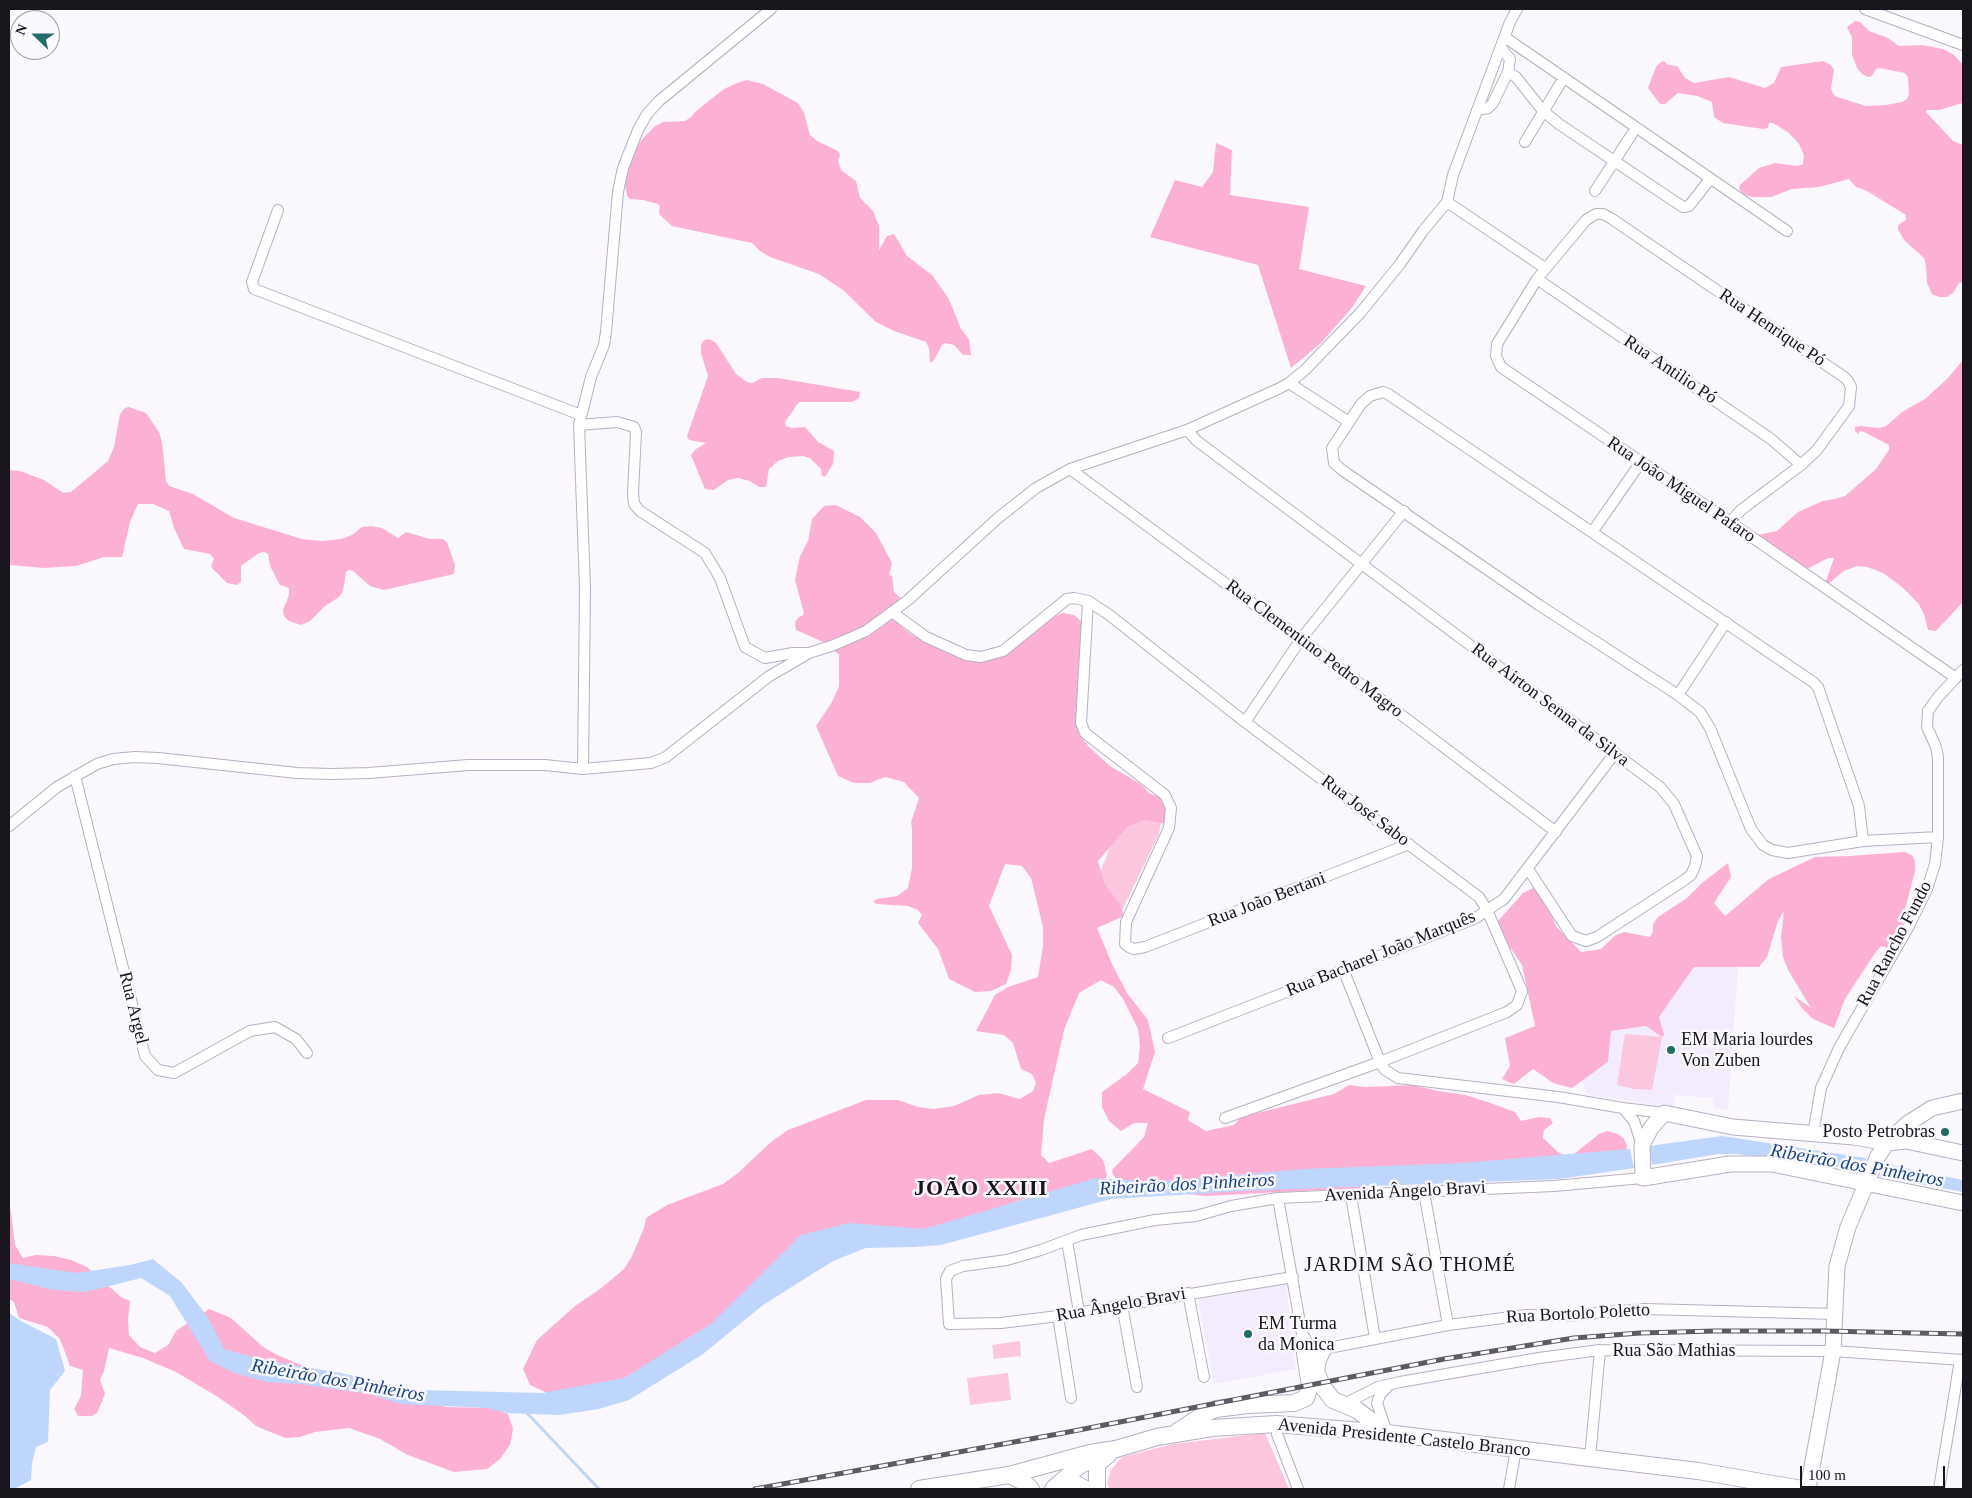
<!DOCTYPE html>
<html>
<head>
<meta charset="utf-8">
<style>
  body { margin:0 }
  #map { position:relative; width:1972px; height:1498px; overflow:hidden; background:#faf8fd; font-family:"Times New Roman",serif }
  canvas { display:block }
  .frame { position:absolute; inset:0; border:10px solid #18151c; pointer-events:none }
  .north { position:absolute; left:10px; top:10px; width:50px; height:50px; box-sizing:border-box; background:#faf8fd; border:1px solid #a09da3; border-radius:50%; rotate:292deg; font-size:14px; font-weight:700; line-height:20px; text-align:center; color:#18151c }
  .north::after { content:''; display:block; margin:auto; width:18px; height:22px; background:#226d6a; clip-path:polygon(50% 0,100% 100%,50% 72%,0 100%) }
  .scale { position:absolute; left:1800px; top:1466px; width:145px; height:22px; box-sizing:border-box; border:2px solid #18151c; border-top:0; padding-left:6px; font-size:15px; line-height:18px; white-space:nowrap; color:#18151c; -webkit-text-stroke:4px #faf8fd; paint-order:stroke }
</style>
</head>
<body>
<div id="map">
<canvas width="1972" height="1498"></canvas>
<div class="frame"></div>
<div class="north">N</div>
<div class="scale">100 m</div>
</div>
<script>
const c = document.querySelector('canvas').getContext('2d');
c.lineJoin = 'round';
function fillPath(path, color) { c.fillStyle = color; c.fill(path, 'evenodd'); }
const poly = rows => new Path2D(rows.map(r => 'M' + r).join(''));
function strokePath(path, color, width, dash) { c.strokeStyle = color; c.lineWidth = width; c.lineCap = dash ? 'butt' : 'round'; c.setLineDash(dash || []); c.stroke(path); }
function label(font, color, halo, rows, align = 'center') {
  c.font = font + ' "Times New Roman",serif'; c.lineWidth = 5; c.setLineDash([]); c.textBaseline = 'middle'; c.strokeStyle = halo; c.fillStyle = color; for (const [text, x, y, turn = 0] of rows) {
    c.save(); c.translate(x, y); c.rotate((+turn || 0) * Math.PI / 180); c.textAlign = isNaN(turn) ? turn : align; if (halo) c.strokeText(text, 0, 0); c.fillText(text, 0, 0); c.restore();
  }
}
const built = poly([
  [1694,967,1738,967,1728,1110,1713,1108,1714,1098,1675,1095,1673,1106,1654,1105,1586,1094,1582,1081,1608,1062,1611,1031,1646,1026,1662,1037,1659,1017],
  [1286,1284,1296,1369,1214,1384,1198,1300]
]);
const green = poly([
  [1124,782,1161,822,1159,834,1118,919,1106,905,1095,884,1119,826],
  [1625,1034,1662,1037,1652,1090,1634,1089,1617,1085],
  [1020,1341,1021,1356,994,1359,992,1345],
  [1008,1373,1011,1400,970,1405,967,1378],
  [1265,1433,1289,1489,1110,1489,1107,1483,1111,1470,1122,1457,1173,1444]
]);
const forest = poly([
  [1855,21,1860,22,1869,31,1888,38,1899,46,1922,45,1943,49,1954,55,1963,65,1963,103,1939,110,1927,110,1926,112,1953,141,1963,145,1963,282,1959,283,1953,293,1947,297,1939,297,1932,294,1927,283,1926,265,1924,258,1905,241,1898,230,1898,225,1906,220,1906,215,1867,191,1856,187,1849,179,1819,187,1792,189,1771,197,1752,197,1743,194,1739,189,1740,185,1759,168,1775,163,1798,166,1803,164,1804,155,1799,144,1789,133,1773,123,1769,123,1768,128,1763,129,1723,123,1714,117,1712,102,1697,96,1678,93,1665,104,1660,104,1648,88,1656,67,1661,62,1664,61,1668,65,1677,66,1685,78,1694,83,1729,77,1765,88,1774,83,1781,67,1823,61,1831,65,1834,70,1831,88,1833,94,1837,97,1866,106,1886,105,1902,102,1907,99,1909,94,1908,78,1905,73,1879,68,1876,69,1872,76,1868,77,1862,74,1857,68,1852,55,1852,37,1847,27],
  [747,80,763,84,798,103,804,113,810,135,817,141,838,151,840,155,838,161,841,170,856,181,860,198,873,211,879,226,879,250,887,236,894,234,907,256,932,275,949,299,961,329,969,339,971,355,963,355,954,345,945,343,942,345,934,360,930,363,929,348,926,342,894,331,876,322,843,290,819,274,770,257,760,251,752,243,672,226,660,215,659,212,660,206,658,204,643,200,630,199,627,196,625,184,627,167,632,153,644,137,655,126,663,122,685,121,691,117,696,111,724,89,737,83],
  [1216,143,1232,150,1230,195,1309,207,1299,269,1366,286,1351,309,1321,343,1291,368,1258,265,1150,237,1175,180,1202,187,1213,172],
  [709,339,716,343,736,374,747,382,752,383,762,378,778,378,860,392,859,398,852,402,799,402,785,422,786,426,792,428,805,427,818,442,834,451,833,464,825,477,822,476,821,469,810,458,803,456,789,457,778,461,769,469,766,487,759,487,750,481,738,478,728,480,714,490,705,489,691,455,696,449,706,443,689,440,687,436,708,376,701,353,701,345,704,340],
  [1963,360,1963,602,1936,631,1928,630,1924,614,1918,603,1902,587,1883,573,1867,567,1857,566,1844,571,1827,585,1826,581,1834,558,1828,558,1809,568,1801,568,1790,563,1783,551,1767,546,1758,541,1758,535,1777,531,1798,512,1823,501,1835,499,1845,496,1876,469,1889,450,1889,445,1864,432,1860,431,1858,434,1855,431,1855,427,1861,426,1879,428,1886,426,1902,412,1925,399,1948,378],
  [129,407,146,413,159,432,162,442,166,481,169,486,193,494,234,518,302,539,321,541,341,539,352,535,362,527,371,526,382,528,398,538,406,532,430,539,443,539,447,542,455,565,454,574,384,590,370,586,353,571,349,570,346,572,343,591,339,597,324,607,310,621,301,625,289,621,284,616,283,610,289,595,289,588,280,585,270,566,268,554,264,552,259,553,241,566,241,582,237,585,227,583,213,569,211,566,214,559,210,554,184,549,174,528,169,511,153,504,138,504,130,522,122,557,104,557,76,566,44,568,9,565,9,470,20,471,44,480,63,493,71,492,108,461,114,447,120,414,125,408],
  [836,505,860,517,876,533,892,563,889,575,892,576,894,592,908,605,901,614,900,622,903,628,912,635,947,653,972,660,989,656,989,648,997,651,1014,649,1040,622,1063,613,1074,615,1081,621,1086,632,1080,716,1082,738,1090,748,1110,766,1142,785,1149,793,1161,798,1168,805,1165,824,1145,820,1128,826,1098,861,1104,883,1119,903,1124,916,1097,928,1112,964,1127,993,1148,1020,1155,1052,1143,1089,1190,1112,1188,1120,1206,1131,1234,1125,1241,1117,1334,1094,1349,1085,1365,1087,1413,1085,1438,1091,1465,1095,1485,1101,1515,1112,1521,1121,1539,1117,1550,1118,1553,1123,1544,1130,1543,1138,1558,1152,1564,1155,1574,1154,1599,1134,1607,1131,1618,1134,1624,1139,1627,1146,1625,1155,1385,1179,1372,1185,1360,1188,1205,1196,1171,1192,1127,1190,1113,1175,1112,1170,1144,1137,1148,1123,1134,1123,1121,1131,1109,1121,1102,1107,1102,1092,1127,1074,1138,1063,1140,1046,1138,1029,1123,999,1114,987,1101,980,1079,993,1064,1030,1044,1119,1041,1155,1049,1163,1092,1149,1103,1160,1107,1175,1101,1188,1029,1197,920,1235,836,1246,646,1387,558,1398,530,1385,523,1369,537,1340,575,1306,600,1289,624,1269,632,1256,644,1228,646,1218,667,1205,723,1184,738,1173,771,1142,788,1130,866,1100,898,1100,918,1107,934,1109,954,1106,979,1095,998,1093,1020,1099,1033,1091,1036,1083,1032,1074,1021,1069,1013,1043,1004,1035,976,1031,995,995,1008,987,1038,977,1043,946,1043,927,1031,878,1022,866,1005,864,989,906,1012,955,1011,970,1006,984,991,991,975,992,949,979,938,949,918,923,922,915,918,910,908,906,877,904,873,902,877,899,897,896,908,888,912,868,912,828,911,822,919,798,904,782,885,777,870,783,854,783,838,776,816,726,832,702,839,686,839,655,828,644,796,630,795,622,799,617,803,615,804,613,795,580,800,556,808,541,812,519,824,506],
  [1905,852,1912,855,1915,861,1915,871,1904,913,1901,936,1891,949,1881,946,1875,953,1845,999,1834,1028,1813,1019,1802,1008,1794,996,1811,1008,1788,970,1783,957,1781,938,1784,911,1778,921,1767,957,1759,967,1694,967,1659,1017,1664,1035,1662,1037,1646,1026,1611,1031,1608,1062,1572,1088,1553,1083,1533,1069,1514,1084,1502,1079,1510,1066,1505,1038,1535,1026,1522,965,1505,940,1497,922,1523,893,1537,886,1542,891,1556,926,1581,952,1601,949,1616,935,1624,932,1650,937,1653,932,1653,924,1658,917,1687,898,1702,883,1728,863,1731,877,1714,903,1725,916,1769,879,1815,857,1849,856],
  [9,1205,11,1211,15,1245,23,1258,36,1255,54,1256,71,1260,87,1267,121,1297,130,1301,128,1320,129,1335,140,1347,155,1353,168,1345,176,1331,209,1309,231,1318,262,1346,275,1354,351,1386,447,1407,493,1408,508,1414,513,1429,510,1445,500,1459,487,1469,454,1472,408,1455,380,1439,349,1428,315,1432,300,1437,285,1438,256,1426,245,1416,218,1397,176,1372,143,1358,109,1348,104,1371,100,1380,105,1394,97,1413,92,1416,78,1416,74,1409,81,1396,83,1370,70,1366,60,1339,48,1327,19,1318,14,1302,9,1299]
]);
const water = poly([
  [1722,1136,1755,1141,1866,1158,1861,1172,1812,1162,1735,1154,1718,1154,1652,1165,1649,1146],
  [1630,1149,1634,1168,1559,1179,1243,1191,1111,1199,941,1245,914,1247,866,1248,833,1261,763,1305,703,1354,629,1400,599,1409,559,1415,507,1413,487,1408,401,1404,369,1394,299,1384,267,1382,235,1373,210,1361,170,1296,141,1278,86,1292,54,1290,9,1279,9,1263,77,1273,130,1265,153,1259,182,1283,207,1316,224,1349,263,1360,341,1373,416,1390,543,1393,624,1378,712,1323,801,1235,849,1223,924,1229,1096,1178,1153,1182,1304,1169,1462,1163],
  [1886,1164,1963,1180,1963,1192,1880,1177],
  [9,1313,21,1321,56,1339,65,1371,50,1390,48,1442,36,1447,32,1463,31,1480,14,1489,9,1489]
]);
const stream = poly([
  [526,1412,599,1489]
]);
const street = poly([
  [1865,9,1963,45],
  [1506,38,1787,231],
  [1508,72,1516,77,1543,111,1559,124,1683,207,1689,206,1707,183],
  [1477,110,1488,108,1493,103,1508,72,1510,59,1501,48],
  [1525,142,1560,84],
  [1595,191,1632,134],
  [1447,202,1545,268],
  [278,210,252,282,254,289,581,415],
  [1537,279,1771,439,1801,465],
  [1289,383,1349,422],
  [579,425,617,422,634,427,636,432,633,493,634,504,640,511,705,553,720,578,745,647,765,658,793,653,808,653],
  [1187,430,1197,441,1660,787,1674,804,1697,856,1695,866,1691,875,1683,881,1597,937,1586,941,1572,936,1528,869],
  [1070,469,1301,639,1556,832],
  [1730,522,1741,510,1801,465,1817,450,1849,406,1851,387,1848,381,1844,377,1612,219,1603,214,1596,214,1586,220,1537,279,1497,344,1496,356,1501,367,1730,522,1956,678],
  [1593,531,1641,462],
  [1088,601,1081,723,1085,733,1165,795,1171,808,1169,828,1126,922,1125,944,1129,947,1134,949,1145,947,1409,844],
  [892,612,926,637,966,655,981,657,1003,651,1067,599,1074,598,1088,601,1108,614,1245,722,1479,897,1487,910,1522,991,1517,1005,1507,1012,1380,1062,1225,1118],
  [1678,695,1726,622],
  [1245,722,1301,639,1404,511],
  [583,769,585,588,579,425,591,377,604,345,606,332,618,192,623,168,638,130,647,114,659,101,771,9],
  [75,776,145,1056,158,1070,174,1073,250,1031,275,1027,296,1039,307,1053],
  [9,826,57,787,97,764,113,759,135,757,158,758,297,773,332,774,369,773,468,765,545,765,583,769,651,763,666,757,768,677,809,653,834,645,866,631,892,612,908,600,998,518,1036,488,1070,469,1187,430,1280,388,1289,383,1305,370,1361,312,1400,264,1423,231,1447,202,1453,175,1510,22,1517,9],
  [1863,841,1859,806,1818,687,1813,682,1388,394,1383,392,1370,396,1361,404,1332,448,1334,463,1342,470,1539,605,1678,695,1700,712,1710,728,1751,829,1763,845,1772,850,1788,853,1863,841,1938,837],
  [1343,969,1380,1062,1385,1070,1398,1078,1558,1097,1623,1108,1664,1113],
  [1168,1038,1474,919,1504,899,1615,753],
  [1623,1108,1634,1121,1642,1145],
  [1813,1134,1821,1088,1839,1048,1909,926,1927,889,1935,864,1938,837,1938,757,1936,747,1927,727,1928,711,1938,697,1963,670],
  [1424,1192,1448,1325],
  [1351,1195,1375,1338],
  [1278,1198,1303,1340,1307,1344,1318,1348,1323,1349,1448,1325,1527,1315,1566,1316,1644,1309,1836,1314],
  [1067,1241,1079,1312],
  [1293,1277,1058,1316,1001,1323,949,1324,946,1279,950,1271,963,1266,1007,1260,1041,1250,1081,1235,1155,1220,1196,1216,1231,1206,1278,1198,1554,1186,1643,1178],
  [1188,1293,1204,1377],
  [1122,1305,1137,1387],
  [1058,1316,1071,1398],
  [1342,1405,1378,1387,1400,1382,1539,1358,1600,1350,1833,1351,1963,1360],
  [1276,1424,1277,1434,1298,1489],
  [1386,1430,1377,1403,1380,1395,1388,1386],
  [1590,1458,1600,1350],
  [1509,1489,1516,1449],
  [1939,1489,1960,1360]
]);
const secondary = poly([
  [1963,1153,1906,1141,1887,1143,1854,1137,1733,1127,1664,1113,1651,1128,1642,1145,1643,1178,1730,1164,1772,1164,1963,1203],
  [1057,1485,1068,1483,1077,1484,1087,1489],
  [1808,1489,1833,1351,1837,1266,1848,1227,1878,1156,1887,1143,1907,1124,1932,1108,1963,1101]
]);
const primary = poly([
  [1323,1349,1318,1360,1316,1371,1322,1386,1333,1400,1357,1410,1387,1433],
  [1178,1431,1206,1413,1216,1409,1247,1405,1294,1403,1306,1398,1310,1386,1303,1340],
  [1009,1475,1024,1482,1031,1489],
  [919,1489,1009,1475,1090,1453,1116,1449,1157,1437,1212,1428,1276,1424,1387,1433,1590,1458,1698,1471,1802,1489],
  [1053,1489,1079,1466,1095,1458],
  [1097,1489,1097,1464,1108,1455]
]);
const rail = poly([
  [755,1489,1058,1434,1444,1359,1574,1338,1640,1333,1715,1331,1824,1331,1963,1334]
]);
const markers = [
  [1671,1050,5,"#226d6a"],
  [1945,1132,5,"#226d6a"],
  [1248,1334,5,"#226d6a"]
];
const streetNames = [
  ["Rua Henrique Pó",1772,328,34],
  ["Rua Antilio Pó",1670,370,34],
  ["Rua João Miguel Pafaro",1681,490,34],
  ["Rua Clementino Pedro Magro",1314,649,37],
  ["Rua Airton Senna da Silva",1550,705,37],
  ["Rua José Sabo",1365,811,37],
  ["Rua João Bertani",1267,900,-21],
  ["Rua Rancho Fundo",1895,944,-62],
  ["Rua Bacharel João Marquês",1381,954,-22],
  ["Rua Argel",133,1008,76],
  ["Avenida Ângelo Bravi",1405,1192,-3],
  ["Rua Ângelo Bravi",1121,1305,-10],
  ["Rua Bortolo Poletto",1578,1314,-3],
  ["Rua São Mathias",1674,1351],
  ["Avenida Presidente Castelo Branco",1404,1438,6]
];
const poiNames = [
  ["EM Maria lourdes",1681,1040],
  ["Von Zuben",1681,1061],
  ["Posto Petrobras",1935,1132,"right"],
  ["EM Turma",1258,1324],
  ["da Monica",1258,1345]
];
const waterNames = [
  ["Ribeirão dos Pinheiros",1857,1166,10],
  ["Ribeirão dos Pinheiros",1187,1185,-3],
  ["Ribeirão dos Pinheiros",338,1381,10]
];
const quarterNames = [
  ["JARDIM SÃO THOMÉ",1410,1266]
];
const districtNames = [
  ["JOÃO XXIII",981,1189]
];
fillPath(built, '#f3ecfe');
fillPath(green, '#fcc7de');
fillPath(forest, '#fcb1d4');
fillPath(water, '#bed6fb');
strokePath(stream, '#bed6fb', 3);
strokePath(street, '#b8afc4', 12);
strokePath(secondary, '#b8afc4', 17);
strokePath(primary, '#b8afc4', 18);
strokePath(street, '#fff', 10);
strokePath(secondary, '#fff', 15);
strokePath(primary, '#fff', 16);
strokePath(rail, '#5d5a61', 5);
strokePath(rail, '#faf8fd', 3, [9]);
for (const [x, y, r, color] of markers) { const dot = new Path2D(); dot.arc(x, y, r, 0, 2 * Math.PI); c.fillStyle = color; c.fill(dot); strokePath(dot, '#faf8fd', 2); }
label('18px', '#18151c', '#faf8fd', streetNames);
label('18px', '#18151c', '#faf8fd', poiNames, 'left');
label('italic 19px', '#144187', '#faf8fd', waterNames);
c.letterSpacing = '1px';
label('20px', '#18151c', '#faf8fd', quarterNames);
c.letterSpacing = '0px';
c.letterSpacing = '1px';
label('bold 22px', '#18151c', '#faf8fd', districtNames);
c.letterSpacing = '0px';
</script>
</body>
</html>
